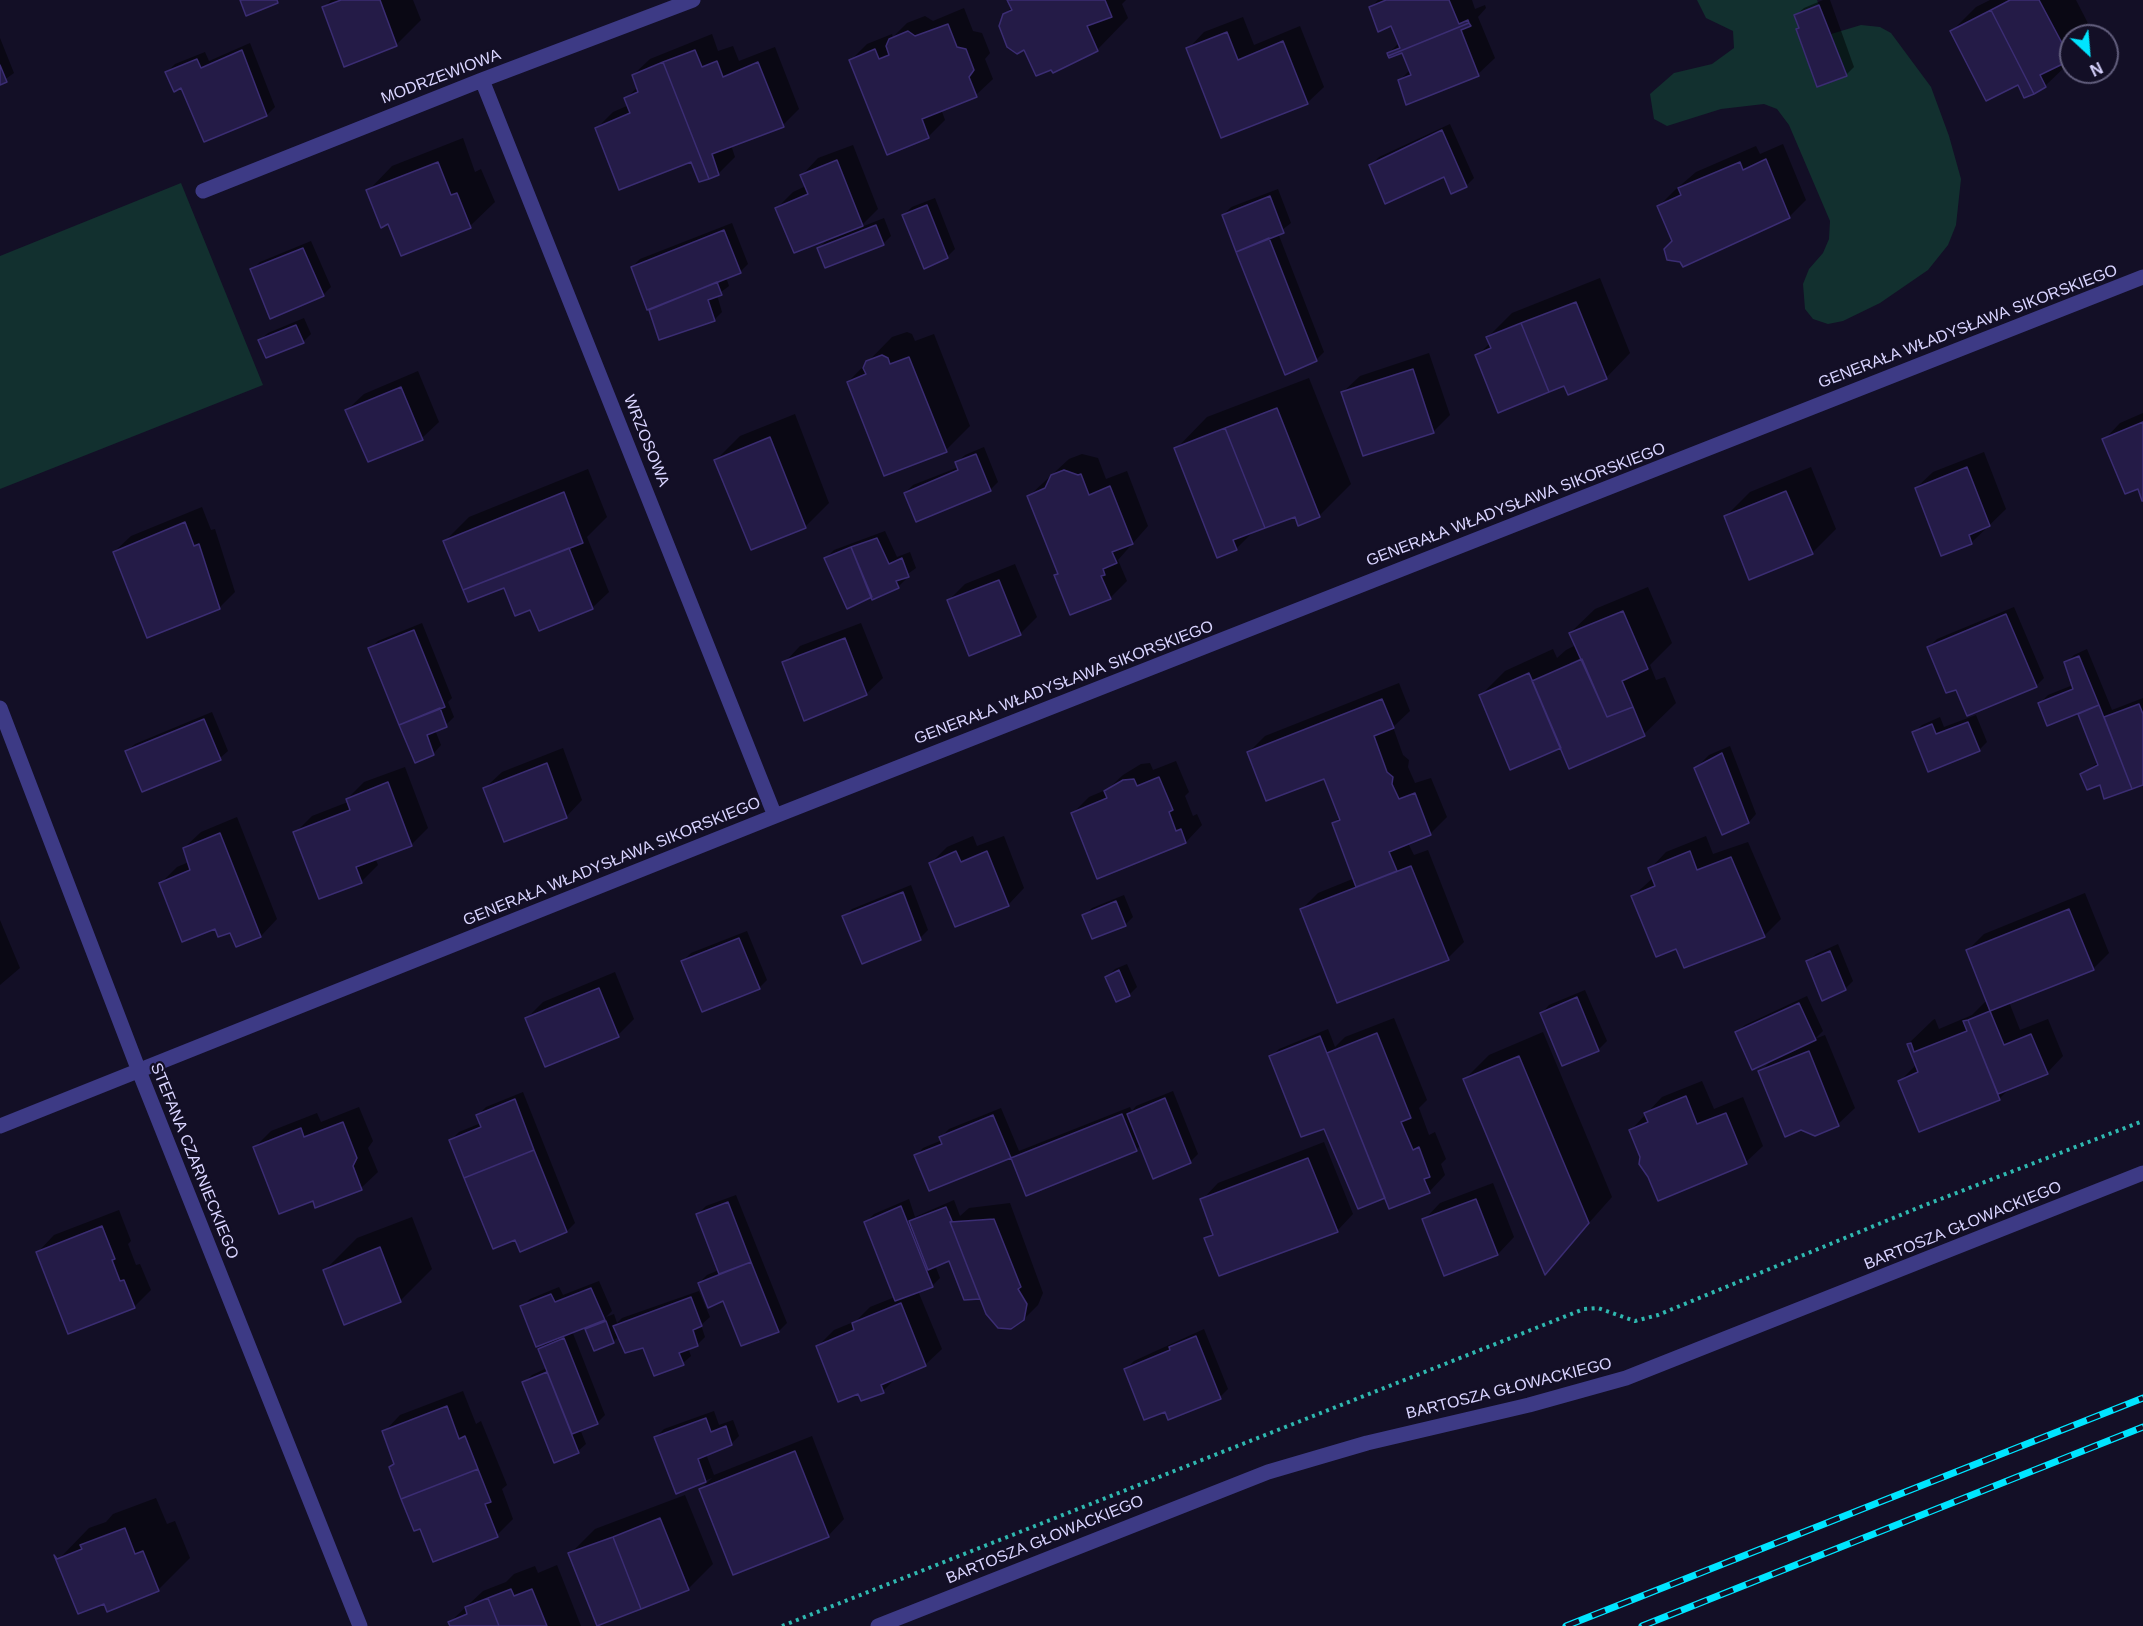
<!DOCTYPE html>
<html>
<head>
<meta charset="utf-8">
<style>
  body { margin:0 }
  #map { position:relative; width:2143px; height:1626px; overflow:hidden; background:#130f26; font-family:Helvetica,sans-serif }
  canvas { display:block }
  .north { position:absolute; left:2059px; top:24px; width:60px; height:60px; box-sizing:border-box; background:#130f26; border:2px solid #625e7d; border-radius:50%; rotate:154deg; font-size:16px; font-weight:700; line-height:24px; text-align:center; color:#d9d4ff }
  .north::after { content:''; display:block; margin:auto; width:21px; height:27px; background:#00e5ff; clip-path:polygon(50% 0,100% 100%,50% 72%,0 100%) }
</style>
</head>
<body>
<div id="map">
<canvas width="2143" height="1626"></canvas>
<div class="north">N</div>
</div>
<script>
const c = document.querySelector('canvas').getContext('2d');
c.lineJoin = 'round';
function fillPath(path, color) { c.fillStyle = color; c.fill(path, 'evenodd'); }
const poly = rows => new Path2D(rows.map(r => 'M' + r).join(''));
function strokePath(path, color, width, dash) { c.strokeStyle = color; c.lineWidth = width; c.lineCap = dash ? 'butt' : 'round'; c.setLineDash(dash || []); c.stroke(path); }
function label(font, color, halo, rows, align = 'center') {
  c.font = font + ' Helvetica,sans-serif'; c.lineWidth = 4.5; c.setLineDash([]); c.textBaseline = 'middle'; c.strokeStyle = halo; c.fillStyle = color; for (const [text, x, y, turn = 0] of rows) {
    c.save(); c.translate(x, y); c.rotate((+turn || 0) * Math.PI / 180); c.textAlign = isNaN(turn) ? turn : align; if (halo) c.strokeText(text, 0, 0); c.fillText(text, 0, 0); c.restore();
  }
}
const green = poly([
  [1697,0,1817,0,1819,5,1794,15,1799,28,1796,30,1817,87,1847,76,1831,34,1861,25,1880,27,1891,33,1931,87,1949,136,1961,179,1956,225,1948,245,1928,270,1880,303,1843,321,1828,324,1813,319,1805,309,1803,284,1809,269,1823,253,1829,239,1830,221,1789,125,1777,109,1764,104,1721,109,1667,126,1654,119,1650,94,1674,73,1712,64,1734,48,1733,31,1706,18],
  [181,183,263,385,0,489,0,256]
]);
const shadow = poly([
  [331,0,413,0,421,20,396,45,324,8],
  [1009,0,1126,0,1122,4,1128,18,1097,50,1025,48,1004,15,1012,7],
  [1378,0,1472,0,1475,9,1485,5,1486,8,1478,17,1495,58,1478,74,1399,81,1410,70,1402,51,1389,53,1399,43,1392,24,1371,7],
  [1823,0,1830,0,1854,67,1846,75,1800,27,1796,15,1804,8],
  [1990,0,2076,0,2094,35,2071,36,2070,62,2045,86,2019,83,1952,31,1976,7],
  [964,8,973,31,982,33,990,53,985,59,993,79,976,95,941,109,945,120,929,136,888,153,850,61,867,44,892,34,893,37,907,23,925,16,933,21],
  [1243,17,1254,45,1300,26,1324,87,1307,103,1188,49,1204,32],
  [712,34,718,51,733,46,739,61,775,47,799,109,783,125,731,145,735,157,719,173,709,177,692,161,597,128,613,112,629,105,626,98,638,87,633,75,650,59],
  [0,38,14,73,0,83],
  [250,43,275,107,267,115,205,141,182,86,167,72,175,64,205,52,209,61],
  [1450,124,1474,178,1466,186,1445,175,1371,165,1379,157],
  [463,138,475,172,481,169,495,202,470,226,388,222,368,191,392,166],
  [1783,144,1806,200,1789,217,1673,241,1659,206,1675,190,1696,172,1756,146,1760,154],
  [853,145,878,209,859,228,884,218,891,236,883,244,819,248,829,238,777,208,793,192,806,186,802,175,818,158],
  [1278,189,1291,223,1278,233,1324,352,1316,360,1223,215,1231,207],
  [935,198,955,249,947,257,904,215,912,207],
  [732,223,748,264,740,272,726,277,729,286,717,295,722,312,714,320,660,339,632,267,640,259],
  [311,241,331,287,323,295,252,270,260,262],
  [1600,278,1630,353,1606,378,1565,384,1477,356,1490,343,1487,338,1512,313],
  [304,318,311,334,303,342,260,340,268,333],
  [907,332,912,334,915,341,934,334,970,426,946,450,848,382,892,337],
  [1429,353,1450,415,1434,431,1363,454,1343,392,1360,376],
  [418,371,439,422,422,438,369,460,347,410,364,394],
  [1309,378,1351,484,1319,516,1296,515,1254,531,1236,549,1176,449,1207,417],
  [2143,413,2143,499,2139,487,2104,440,2120,423],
  [795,414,829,503,805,527,716,460,740,436],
  [984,447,998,482,990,490,905,493,913,485,959,467,957,462,965,455],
  [1984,452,2006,509,1971,543,1916,488,1933,472],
  [1082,454,1098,458,1106,479,1127,471,1148,526,1118,560,1127,581,1110,598,1056,575,1059,572,1029,496,1069,459],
  [1811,467,1836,529,1812,553,1725,517,1750,492],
  [588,469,607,517,587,537,609,592,592,608,531,608,445,541,469,517],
  [202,507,211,530,215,529,235,592,219,608,114,552,131,536],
  [885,531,897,557,910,552,916,568,905,576,906,579,898,587,848,607,826,558,834,550],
  [1015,564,1037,617,1020,634,948,601,965,584],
  [1648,587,1672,643,1650,665,1656,680,1665,677,1676,703,1644,734,1561,746,1480,696,1505,671,1553,649,1557,658,1566,650,1576,645,1570,633,1595,609],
  [1587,655,1588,658,1570,666,1570,663],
  [2014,607,2044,678,2036,686,1956,688,1929,647,1937,639],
  [422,623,452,698,448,702,454,717,446,725,435,730,441,745,434,753,416,761,370,649,378,641],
  [861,623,883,678,866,694,784,663,800,646],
  [2087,649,2112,710,2143,698,2143,784,2105,797,2101,783,2082,775,2098,762,2079,712,2040,703,2048,695,2073,685,2066,663,2074,655],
  [1399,683,1410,711,1393,727,1403,755,1409,760,1408,767,1415,783,1431,778,1447,817,1430,834,1408,843,1414,855,1428,850,1464,942,1448,958,1302,909,1318,893,1355,878,1333,824,1341,816,1325,777,1248,753,1265,736],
  [212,712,228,751,220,758,127,751,135,744],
  [1976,715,1987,742,1979,750,1914,733,1922,725,1940,717,1944,727],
  [1730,746,1756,814,1749,822,1696,768,1709,755],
  [563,748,582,800,566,817,485,788,502,772],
  [1176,761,1189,792,1185,796,1193,816,1197,814,1202,825,1186,842,1098,877,1073,813,1089,797,1108,789,1123,775,1141,764,1150,763,1153,770],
  [405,767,428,828,412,844,375,858,378,865,361,882,295,833,312,816,348,802,347,799,364,782],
  [237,817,277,919,261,936,237,945,231,931,160,884,177,867,189,862,184,848,201,832],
  [973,836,977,846,1004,836,1024,888,1008,905,931,863,947,847],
  [1706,836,1713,854,1748,842,1781,919,1764,936,1684,966,1677,947,1633,896,1653,878,1650,869,1666,852],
  [911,885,928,930,920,938,862,962,844,917,852,909],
  [2085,893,2109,953,2093,969,2009,1002,2020,1030,2048,1019,2063,1056,2047,1073,2010,1088,1999,1099,1900,1081,1916,1065,1908,1044,1933,1020,1935,1019,1939,1029,1972,1015,1987,1000,1968,950,1984,934],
  [1124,895,1133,917,1125,925,1084,916,1092,908],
  [0,920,20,968,0,985],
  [747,931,767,980,759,988,683,961,691,953],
  [1838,944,1853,981,1845,989,1808,962,1816,954],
  [1127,964,1137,987,1129,995,1107,977,1115,969],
  [615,972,634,1019,618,1035,527,1018,543,1002],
  [1585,990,1607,1041,1599,1049,1563,1064,1542,1013,1549,1005],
  [1807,996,1823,1031,1815,1039,1825,1035,1855,1108,1838,1124,1815,1134,1760,1072,1772,1060,1737,1032,1745,1025],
  [1394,1018,1427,1100,1419,1108,1429,1135,1435,1132,1446,1159,1441,1164,1445,1175,1429,1192,1386,1196,1325,1127,1271,1057,1279,1049,1328,1029,1335,1047,1345,1037],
  [1543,1032,1612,1197,1545,1272,1465,1079,1489,1055],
  [1702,1081,1714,1109,1743,1097,1763,1146,1746,1162,1659,1199,1631,1130,1662,1097],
  [1173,1091,1198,1154,1190,1162,1141,1145,1136,1150,1027,1194,1012,1156,929,1189,916,1156,923,1148,942,1140,941,1137,949,1129,1001,1108,1019,1151,1130,1107,1132,1111,1136,1106],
  [523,1092,575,1223,567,1231,520,1250,516,1238,451,1140,459,1132,481,1123,478,1115,486,1107],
  [359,1107,373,1141,368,1148,378,1172,361,1188,314,1199,254,1148,271,1131,317,1113,321,1122],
  [1324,1142,1353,1214,1337,1231,1206,1239,1214,1231,1202,1200,1218,1183],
  [1493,1183,1514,1237,1498,1254,1445,1274,1424,1220,1440,1203],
  [736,1195,787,1323,779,1331,742,1344,723,1299,699,1283,707,1275,719,1270,698,1214,706,1206],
  [909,1199,915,1217,954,1200,960,1216,969,1208,1010,1203,1043,1293,1038,1305,1021,1322,1002,1328,993,1323,982,1295,965,1298,950,1259,935,1265,940,1278,932,1286,918,1291,942,1349,925,1365,898,1376,883,1391,859,1392,817,1347,834,1330,856,1321,870,1307,895,1297,866,1222,874,1214],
  [119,1210,131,1241,128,1244,136,1265,140,1264,151,1290,134,1307,38,1252,54,1235],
  [412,1217,432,1269,400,1301,325,1270,357,1238],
  [599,1281,612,1311,606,1317,614,1314,617,1323,622,1318,699,1291,710,1317,701,1325,705,1337,697,1345,688,1348,691,1356,683,1363,619,1336,613,1342,594,1349,586,1326,572,1331,605,1415,597,1423,580,1429,586,1444,578,1451,524,1383,532,1375,547,1368,540,1349,548,1341,522,1307,530,1299,559,1287,563,1295],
  [1204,1329,1228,1389,1220,1397,1165,1410,1126,1369,1134,1361],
  [463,1391,476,1424,481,1421,507,1485,502,1489,513,1519,497,1535,390,1467,395,1462,384,1432,400,1415],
  [714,1411,719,1425,733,1420,739,1436,731,1444,706,1454,714,1475,812,1436,844,1519,828,1536,701,1489,712,1478,677,1492,656,1437,664,1429],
  [685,1495,713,1564,688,1589,570,1554,595,1529],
  [156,1498,167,1524,175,1521,190,1558,158,1590,105,1602,58,1560,89,1528,106,1522,113,1514],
  [557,1565,581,1626,452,1626,450,1622,483,1591,506,1582,514,1574,535,1566,538,1573]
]);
const building = poly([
  [240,0,277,0,278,3,246,16,240,0],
  [341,0,380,0,397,46,344,67,322,7,341,0],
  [1007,0,1105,0,1112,17,1087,26,1098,51,1053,73,1051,70,1036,76,1024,50,1017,54,1007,47,999,26,1003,14,1012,10,1007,0],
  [1386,0,1449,0,1459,24,1468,20,1469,23,1388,56,1387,53,1400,48,1391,26,1378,32,1369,7,1386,0],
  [2010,0,2039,0,2071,60,2040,75,2046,87,2034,94,1991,10,2010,0],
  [1819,5,1847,76,1817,87,1796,29,1799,28,1794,15,1819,5],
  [1991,10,2034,94,2024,98,2018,85,1986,101,1950,31,1991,10],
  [1469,23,1471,26,1461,30,1479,76,1406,105,1398,80,1411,75,1402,53,1389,58,1388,56,1469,23],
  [948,24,957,47,966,49,974,70,969,77,977,97,922,119,929,138,887,155,849,60,875,49,879,59,889,55,886,46,889,39,908,31,915,36,948,24],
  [1227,32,1238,60,1283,41,1308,104,1221,138,1186,48,1227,32],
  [242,50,267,116,204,142,181,88,174,92,165,72,197,59,201,68,242,50],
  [695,50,702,67,717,61,723,77,758,62,784,127,712,154,719,175,709,179,663,62,695,50],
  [663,62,709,179,699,182,691,162,619,190,595,128,630,113,624,98,638,92,632,75,663,62],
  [0,65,7,82,0,85,0,65],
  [1442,130,1467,187,1451,194,1444,177,1385,204,1369,165,1442,130],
  [1766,159,1790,218,1683,267,1680,262,1667,260,1664,249,1672,241,1657,206,1681,195,1678,188,1740,162,1743,170,1766,159],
  [837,160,863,226,794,253,775,208,808,194,800,175,837,160],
  [438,162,451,195,457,193,471,228,401,256,388,224,381,228,366,190,438,162],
  [1270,196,1284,233,1236,252,1222,215,1270,196],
  [927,205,948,258,924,269,902,215,927,205],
  [876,225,884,245,825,268,817,248,876,225],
  [724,230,741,273,647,310,631,267,724,230],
  [1269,238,1317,361,1285,375,1236,252,1269,238],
  [303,248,324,296,270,319,250,269,303,248],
  [717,282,722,295,708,300,715,321,659,340,649,310,717,282],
  [1576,302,1607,379,1568,395,1564,386,1549,392,1521,323,1576,302],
  [1521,323,1549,392,1498,413,1475,355,1491,348,1486,337,1521,323],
  [296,325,304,343,266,358,258,340,296,325],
  [882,355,888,358,890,364,909,357,947,452,884,476,847,382,866,374,863,368,866,361,882,355],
  [1413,369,1434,433,1363,456,1341,392,1413,369],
  [401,387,423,440,368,462,345,410,401,387],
  [1277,408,1320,517,1298,526,1295,517,1265,528,1225,428,1277,408],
  [2143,422,2143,501,2142,501,2138,489,2125,494,2102,439,2143,422],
  [1225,428,1265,528,1233,540,1237,550,1217,558,1174,448,1225,428],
  [770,437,806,528,751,550,714,460,770,437],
  [976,454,991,491,916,522,904,493,958,470,955,462,976,454],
  [1967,467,1990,526,1969,535,1972,544,1941,556,1915,488,1967,467],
  [1064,470,1078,475,1081,474,1089,495,1110,486,1133,544,1112,552,1117,563,1103,569,1105,575,1101,576,1111,599,1070,615,1054,575,1058,574,1027,496,1045,488,1051,475,1064,470],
  [1786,491,1813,554,1749,580,1724,516,1786,491],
  [564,492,583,543,463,590,443,541,564,492],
  [185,522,194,546,199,544,220,609,147,638,113,552,185,522],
  [877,538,889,564,902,558,909,577,896,581,899,588,872,600,851,547,877,538],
  [851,547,872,597,847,609,824,558,851,547],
  [569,548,593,609,539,631,530,610,515,616,504,588,468,602,463,590,569,548],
  [999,580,1021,635,969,656,947,600,999,580],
  [1623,611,1648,669,1622,681,1633,707,1607,717,1569,633,1623,611],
  [2006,614,2037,687,1967,716,1956,690,1946,693,1927,647,2006,614],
  [414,630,445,707,399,725,368,648,414,630],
  [845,638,867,695,804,721,782,662,845,638],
  [2079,656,2099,705,2047,726,2038,703,2073,689,2064,662,2079,656],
  [1582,659,1607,717,1633,707,1645,736,1569,769,1532,681,1582,659],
  [1529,673,1561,748,1510,770,1479,695,1529,673],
  [1382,699,1394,728,1374,736,1387,772,1393,777,1392,784,1399,799,1415,793,1431,835,1389,852,1397,871,1356,887,1332,823,1340,820,1324,779,1266,801,1247,752,1382,699],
  [2139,704,2143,714,2143,785,2132,789,2104,717,2139,704],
  [2099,705,2132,789,2104,799,2100,785,2087,790,2080,774,2098,765,2078,714,2099,705],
  [440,708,447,727,427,735,434,755,415,763,399,725,440,708],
  [204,719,221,760,142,792,125,751,204,719],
  [1968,722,1980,751,1928,772,1912,732,1932,724,1936,734,1968,722],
  [1722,753,1749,823,1722,835,1694,768,1722,753],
  [547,763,567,818,504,842,483,788,547,763],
  [1159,777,1173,810,1169,812,1176,831,1181,829,1186,843,1097,879,1071,813,1107,798,1104,791,1123,780,1134,779,1137,786,1159,777],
  [388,782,412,846,356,867,362,883,319,899,293,832,350,810,346,799,388,782],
  [220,833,261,937,236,947,230,933,218,937,215,929,182,942,159,883,190,870,183,848,220,833],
  [956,851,961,862,987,851,1009,906,955,927,929,863,956,851],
  [1690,851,1697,870,1731,857,1765,937,1684,968,1676,949,1656,957,1631,896,1655,886,1648,868,1690,851],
  [1411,866,1449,960,1337,1003,1300,909,1411,866],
  [903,892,921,940,862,964,842,916,903,892],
  [1116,901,1126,926,1092,939,1082,915,1116,901],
  [2069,909,2094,970,1990,1011,1966,950,2069,909],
  [739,938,760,989,702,1012,681,961,739,938],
  [1830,951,1846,990,1822,1001,1806,961,1830,951],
  [1119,970,1130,996,1116,1002,1105,977,1119,970],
  [599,988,619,1037,545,1067,525,1018,599,988],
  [1577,997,1599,1051,1562,1066,1540,1013,1577,997],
  [1799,1003,1816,1040,1752,1070,1735,1032,1799,1003],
  [1990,1011,2004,1045,2031,1034,2048,1074,1998,1094,1968,1020,1990,1011],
  [1968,1020,2000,1100,1919,1132,1898,1081,1918,1072,1907,1044,1911,1043,1914,1052,1967,1031,1963,1021,1968,1020],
  [1377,1033,1411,1118,1401,1122,1413,1150,1419,1147,1430,1177,1424,1179,1430,1193,1389,1209,1327,1053,1377,1033],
  [1320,1036,1385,1198,1358,1209,1324,1129,1301,1137,1269,1056,1320,1036],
  [1809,1051,1839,1126,1815,1136,1801,1130,1785,1137,1758,1071,1809,1051],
  [1519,1056,1589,1223,1545,1275,1463,1079,1519,1056],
  [1686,1096,1697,1124,1726,1113,1747,1164,1658,1201,1648,1177,1639,1164,1640,1157,1629,1130,1648,1122,1644,1113,1686,1096],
  [1165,1098,1191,1163,1153,1179,1127,1114,1165,1098],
  [515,1099,534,1150,464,1178,449,1140,481,1127,476,1115,515,1099],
  [1122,1114,1137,1151,1026,1196,1011,1158,1122,1114],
  [993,1115,1011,1158,929,1191,914,1155,942,1144,939,1137,993,1115],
  [343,1122,357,1158,353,1166,362,1190,315,1208,313,1201,279,1214,253,1147,301,1128,304,1137,343,1122],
  [534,1150,567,1232,520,1252,515,1240,493,1249,464,1178,534,1150],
  [1308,1158,1338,1232,1219,1276,1204,1238,1213,1235,1200,1199,1308,1158],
  [1476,1199,1498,1255,1444,1276,1422,1219,1476,1199],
  [728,1202,751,1262,719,1274,696,1214,728,1202],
  [901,1206,933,1287,895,1301,864,1222,901,1206],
  [946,1207,952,1221,950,1222,980,1299,964,1300,949,1261,928,1270,909,1221,946,1207],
  [994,1219,1021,1287,1018,1289,1027,1304,1024,1320,1011,1329,998,1328,986,1314,950,1222,994,1219],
  [102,1226,115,1259,112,1260,120,1281,124,1280,135,1308,68,1334,36,1252,102,1226],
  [380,1247,401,1302,344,1325,323,1270,380,1247],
  [751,1262,779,1332,741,1346,723,1301,708,1308,698,1283,751,1262],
  [591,1288,605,1320,536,1347,520,1306,551,1294,555,1302,591,1288],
  [691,1297,702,1326,693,1330,698,1346,679,1353,684,1365,654,1376,643,1348,625,1353,613,1326,691,1297],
  [901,1303,926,1366,881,1385,884,1393,861,1401,858,1394,838,1402,816,1346,854,1330,852,1323,901,1303],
  [606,1321,614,1343,594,1351,585,1329,606,1321],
  [1196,1336,1221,1399,1168,1420,1165,1412,1144,1420,1124,1369,1170,1350,1169,1347,1196,1336],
  [564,1338,598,1424,572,1434,538,1349,564,1338],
  [547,1372,579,1453,554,1463,522,1382,547,1372],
  [447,1406,459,1439,465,1436,478,1469,401,1499,389,1467,394,1464,382,1431,447,1406],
  [706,1418,711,1432,726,1426,732,1445,698,1459,706,1482,676,1494,654,1437,706,1418],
  [795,1451,829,1537,733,1575,699,1489,795,1451],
  [478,1469,491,1502,485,1504,498,1537,433,1562,420,1529,414,1531,401,1499,478,1469],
  [660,1518,689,1590,641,1609,613,1537,660,1518],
  [125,1528,135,1554,143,1551,159,1591,107,1612,104,1604,78,1614,54,1555,57,1559,82,1549,80,1545,125,1528],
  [613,1537,641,1609,597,1626,568,1553,613,1537],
  [511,1589,514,1596,532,1589,547,1626,499,1626,488,1598,511,1589],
  [488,1598,499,1626,450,1626,448,1622,467,1614,465,1607,488,1598]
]);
const path = poly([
  [782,1626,1584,1309,1598,1308,1635,1321,1658,1315,1920,1207,2143,1121]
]);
const minor = poly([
  [482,80,775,816],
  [203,191,482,80,693,0],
  [0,708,139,1071,360,1626],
  [0,1126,775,816,2143,277],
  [878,1626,1268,1472,1367,1443,1529,1405,1626,1378,2143,1173]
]);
const rail = poly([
  [1566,1626,2143,1398],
  [1642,1626,2143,1427]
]);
const streetNames = [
  ["MODRZEWIOWA",441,77,-21],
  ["GENERAŁA WŁADYSŁAWA SIKORSKIEGO",1968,327,-21],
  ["WRZOSOWA",646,441,68],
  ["GENERAŁA WŁADYSŁAWA SIKORSKIEGO",1516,505,-21],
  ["GENERAŁA WŁADYSŁAWA SIKORSKIEGO",1064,683,-21],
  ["GENERAŁA WŁADYSŁAWA SIKORSKIEGO",612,862,-22],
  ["STEFANA CZARNIECKIEGO",194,1161,68],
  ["BARTOSZA GŁOWACKIEGO",1963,1226,-22],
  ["BARTOSZA GŁOWACKIEGO",1509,1389,-14],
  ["BARTOSZA GŁOWACKIEGO",1045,1540,-22]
];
fillPath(green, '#12302f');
fillPath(shadow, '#0007');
fillPath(building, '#241b47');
strokePath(building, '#3b2d73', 1.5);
strokePath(path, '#2fb8b0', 4, [3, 4.5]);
strokePath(minor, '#3d3a85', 15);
strokePath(rail, '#00e5ff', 7);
strokePath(rail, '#130f26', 4.5, [14]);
label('16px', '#d9d4ff', '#130f26', streetNames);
</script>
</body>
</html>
